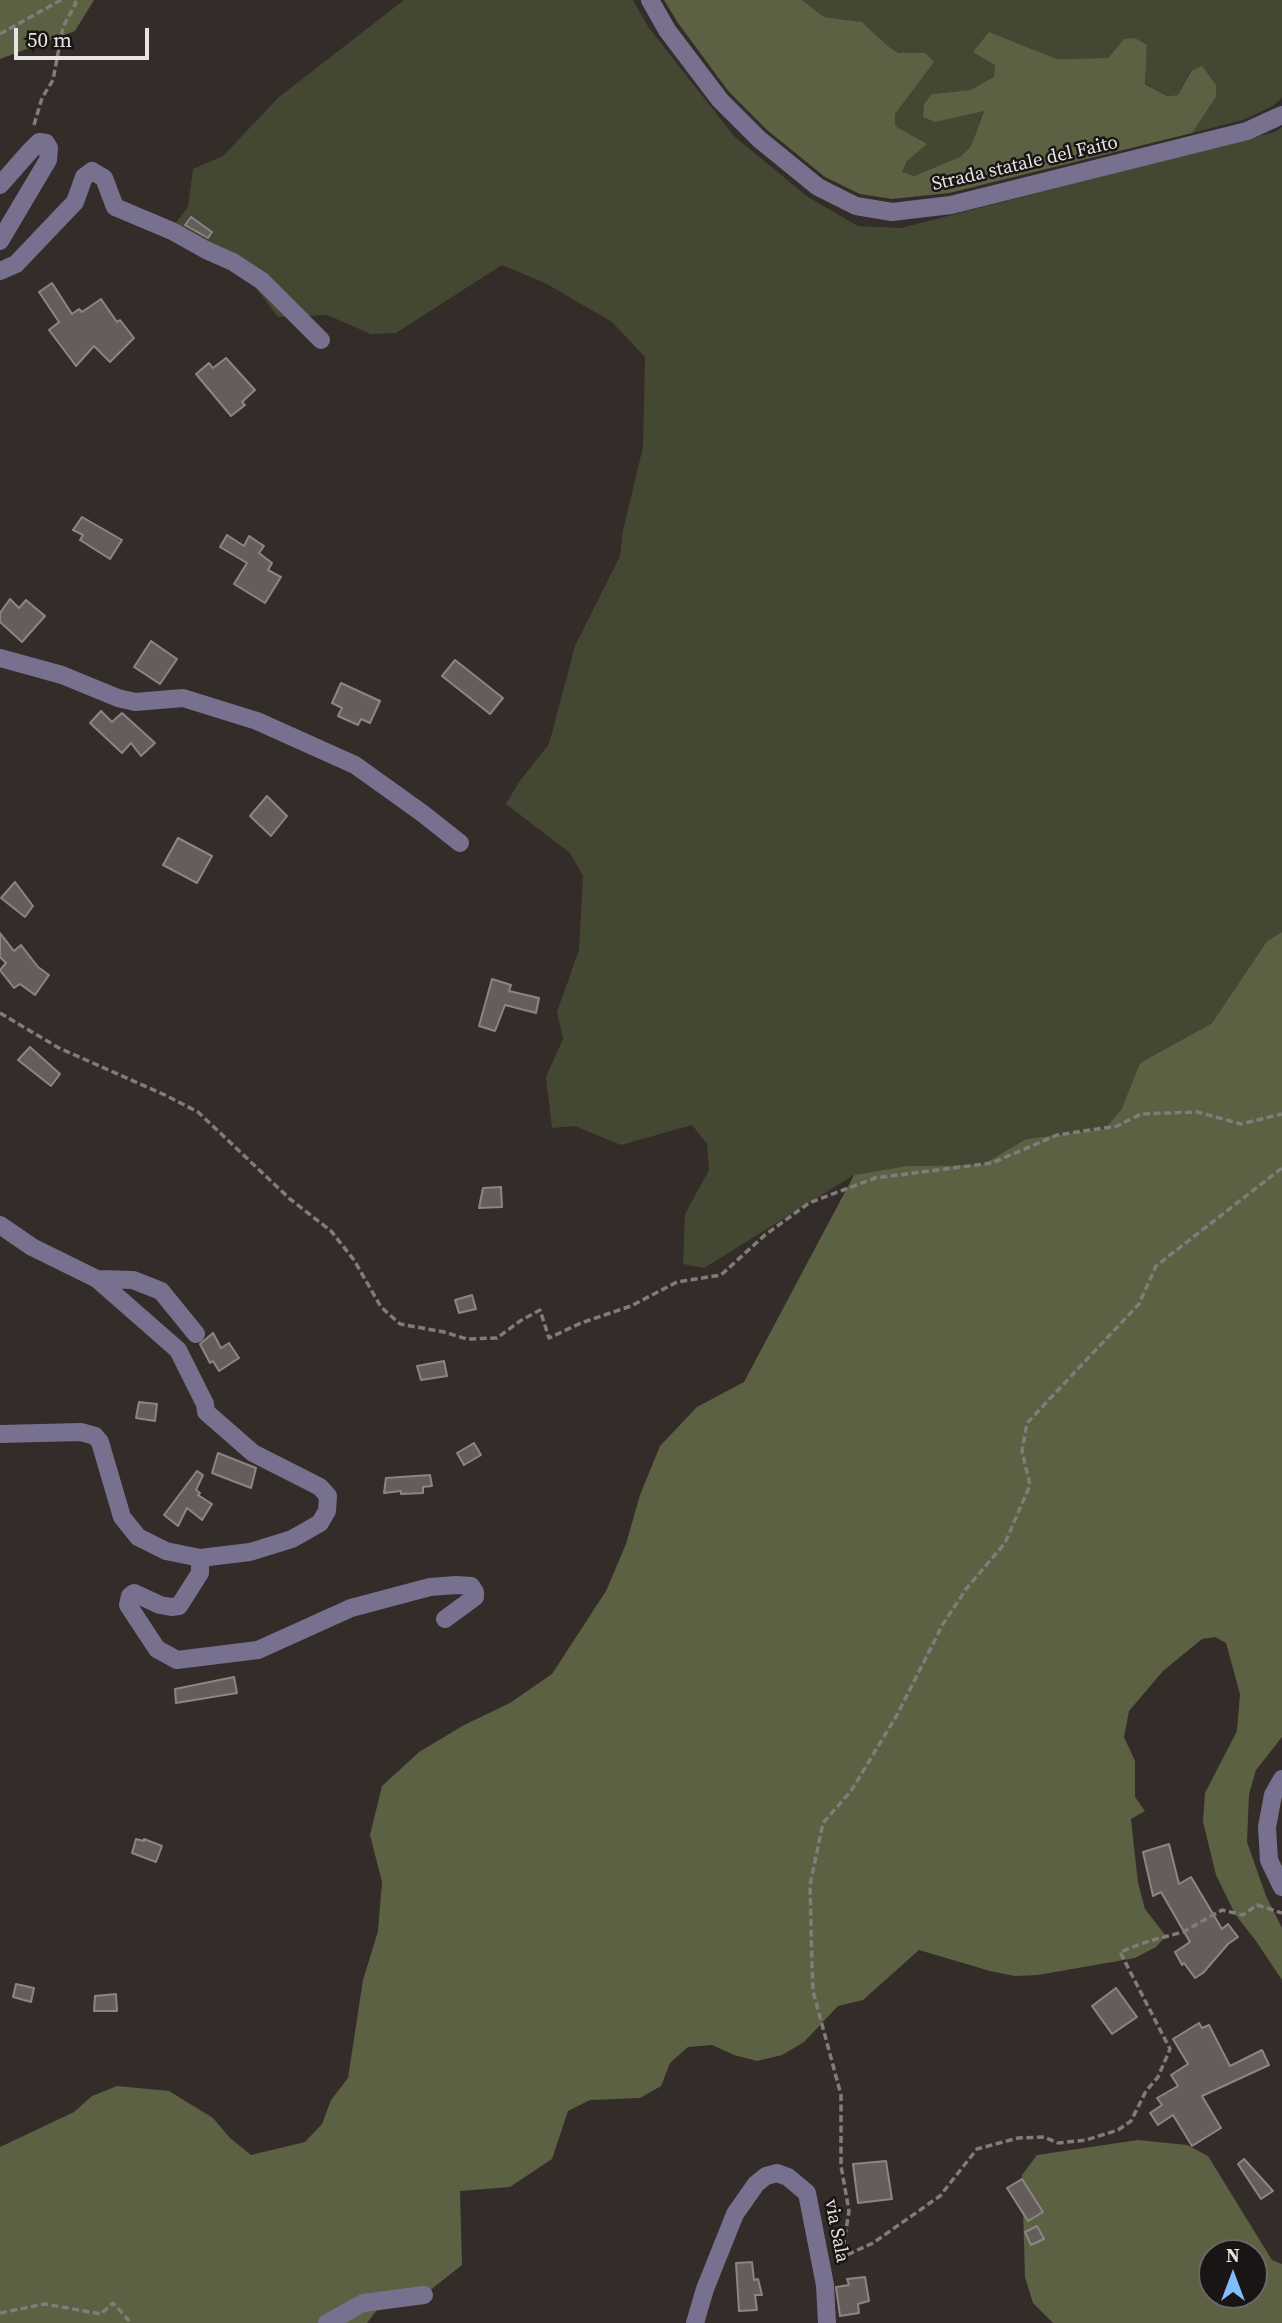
<!DOCTYPE html>
<html>
<head>
<meta charset="utf-8">
<style>
  body { margin:0 }
  #map { position:relative; width:1282px; height:2323px; overflow:hidden; background:#332c29; font-family:"Source Serif 4",serif }
  canvas { display:block }
  .north { position:absolute; left:1198px; top:2239px; width:70px; height:70px; box-sizing:border-box; background:#181514; border:2px solid #6b6766; border-radius:50%; rotate:0deg; font-size:19px; font-weight:700; line-height:28px; text-align:center; color:#e7e3e1 }
  .north::after { content:''; display:block; margin:auto; width:24px; height:32px; background:#83bcfb; clip-path:polygon(50% 0,100% 100%,50% 72%,0 100%) }
  .scale { position:absolute; left:14px; top:28px; width:135px; height:32px; box-sizing:border-box; border:4px solid #e7e3e1; border-top:0; padding-left:9px; font-size:21px; line-height:24px; white-space:nowrap; color:#e7e3e1; -webkit-text-stroke:5px #181514; paint-order:stroke }
</style>
</head>
<body>
<div id="map">
<canvas width="1282" height="2323"></canvas>
<div class="north">N</div>
<div class="scale">50 m</div>
</div>
<script>
const c = document.querySelector('canvas').getContext('2d');
c.lineJoin = 'round';
function fillPath(path, color) { c.fillStyle = color; c.fill(path, 'evenodd'); }
const poly = rows => new Path2D(rows.map(r => 'M' + r).join(''));
function strokePath(path, color, width, dash) { c.strokeStyle = color; c.lineWidth = width; c.lineCap = dash ? 'butt' : 'round'; c.setLineDash(dash || []); c.stroke(path); }
function label(font, color, halo, rows, align = 'center') {
  c.font = font + ' "Source Serif 4",serif'; c.lineWidth = 5; c.setLineDash([]); c.textBaseline = 'middle'; c.strokeStyle = halo; c.fillStyle = color; for (const [text, x, y, turn = 0] of rows) {
    c.save(); c.translate(x, y); c.rotate((+turn || 0) * Math.PI / 180); c.textAlign = isNaN(turn) ? turn : align; if (halo) c.strokeText(text, 0, 0); c.fillText(text, 0, 0); c.restore();
  }
}
const green = poly([
  [404,0,633,0,649,28,734,136,808,197,858,226,901,228,1275,132,1282,127,1282,932,1267,941,1212,1023,1140,1063,1121,1110,1105,1129,1026,1139,982,1165,906,1166,854,1175,704,1268,683,1264,685,1214,709,1170,707,1144,692,1125,621,1145,575,1126,552,1128,546,1077,563,1039,557,1012,579,950,583,876,570,853,506,804,519,782,549,744,575,646,620,556,623,530,643,447,645,357,612,322,547,284,502,265,396,333,371,334,327,315,278,317,253,284,228,264,114,215,175,224,188,207,193,169,223,156,279,97],
  [802,0,1282,0,1282,98,1273,106,1243,120,1192,133,1216,97,1190,71,1178,95,1167,96,1145,83,1147,45,1124,39,1108,58,1057,59,989,32,995,65,994,77,970,90,932,94,984,110,971,146,960,157,914,176,901,172,907,161,895,126,895,114,925,53,900,53,889,47,862,22,824,17]
]);
const forest = poly([
  [0,0,94,0,75,31,0,59],
  [664,0,802,0,824,17,862,22,889,47,899,53,925,53,934,62,895,114,895,126,927,144,907,161,902,172,914,176,960,157,971,146,984,111,935,122,923,117,924,104,932,94,970,90,994,77,995,65,973,52,989,32,1057,59,1108,58,1124,39,1135,38,1147,45,1145,84,1167,96,1178,95,1191,71,1202,66,1216,85,1216,97,1192,133,949,193,892,199,860,194,825,177,767,130,729,92,678,23],
  [1282,932,1282,1737,1256,1770,1249,1794,1247,1842,1266,1896,1282,1928,1282,1980,1256,1941,1235,1914,1216,1875,1203,1822,1205,1793,1237,1731,1240,1694,1226,1643,1215,1637,1202,1639,1163,1671,1129,1711,1124,1737,1135,1761,1135,1797,1145,1811,1131,1819,1138,1883,1145,1909,1166,1936,1156,1947,1135,1958,1038,1975,1015,1976,990,1971,919,1950,863,2000,838,2006,804,2042,782,2055,757,2061,734,2055,712,2045,688,2047,670,2063,661,2086,640,2098,590,2100,568,2111,552,2159,510,2187,460,2191,462,2265,424,2295,376,2311,367,2323,0,2323,0,2147,74,2112,92,2096,117,2086,169,2091,213,2118,230,2138,251,2155,305,2142,322,2124,331,2100,348,2078,363,1980,378,1931,382,1882,370,1835,382,1786,419,1752,464,1725,510,1703,552,1674,606,1591,626,1544,640,1495,660,1446,697,1407,744,1382,854,1175,906,1166,982,1165,1026,1139,1105,1129,1121,1110,1140,1063,1212,1023,1267,941],
  [1138,2140,1187,2145,1208,2156,1272,2260,1282,2264,1282,2323,1053,2323,1033,2303,1025,2277,1022,2175,1037,2155],
  [1212,2253,1254,2253,1254,2295,1212,2295]
]);
const building = poly([
  [191,217,212,232,208,238,185,225,191,217],
  [52,283,72,314,79,309,82,312,101,299,117,322,120,320,134,338,110,362,94,346,76,366,49,330,59,322,39,292,52,283],
  [226,358,255,390,242,402,245,405,231,416,196,374,209,363,213,368,226,358],
  [82,517,122,540,110,559,80,540,83,535,73,530,82,517],
  [227,535,244,546,249,536,264,546,259,553,272,563,268,570,281,577,265,603,234,584,247,563,220,547,227,535],
  [10,599,19,608,26,600,45,616,22,642,0,622,0,613,10,599],
  [151,641,177,659,160,684,134,667,151,641],
  [455,660,503,698,490,714,442,676,455,660],
  [341,683,380,701,370,723,361,719,358,725,338,716,342,708,332,703,341,683],
  [101,711,112,722,122,713,155,743,141,756,131,743,122,753,90,723,101,711],
  [267,796,287,816,271,836,250,816,267,796],
  [178,838,212,856,197,883,163,865,178,838],
  [15,882,33,906,25,917,1,898,15,882],
  [0,933,14,951,21,945,38,967,49,975,35,995,20,984,14,988,0,970,6,963,0,957,0,933],
  [492,979,511,985,509,991,539,998,536,1013,505,1005,495,1031,479,1026,492,979],
  [30,1047,60,1074,51,1086,18,1060,30,1047],
  [501,1187,502,1207,479,1208,483,1188,501,1187],
  [472,1295,476,1309,459,1313,455,1300,472,1295],
  [213,1333,221,1348,229,1343,239,1358,219,1371,213,1361,210,1363,200,1344,213,1333],
  [444,1361,447,1376,421,1380,417,1366,444,1361],
  [139,1402,157,1404,155,1421,136,1418,139,1402],
  [474,1443,481,1455,464,1465,457,1453,474,1443],
  [218,1453,256,1468,251,1488,212,1473,218,1453],
  [197,1471,203,1475,196,1490,200,1493,198,1495,212,1504,202,1520,187,1508,178,1526,164,1515,197,1471],
  [430,1475,432,1486,423,1487,423,1493,401,1494,401,1491,384,1493,386,1478,430,1475],
  [234,1677,237,1693,176,1703,175,1689,234,1677],
  [136,1839,144,1841,144,1839,162,1846,156,1862,132,1853,136,1839],
  [1169,1844,1179,1884,1191,1877,1222,1929,1228,1924,1238,1937,1228,1944,1203,1973,1195,1978,1184,1963,1182,1965,1175,1952,1190,1942,1161,1892,1153,1896,1143,1852,1169,1844],
  [16,1984,34,1988,31,2002,13,1997,16,1984],
  [1116,1988,1137,2017,1112,2034,1092,2006,1116,1988],
  [116,1994,117,2011,94,2011,95,1996,116,1994],
  [1199,2023,1202,2028,1209,2025,1230,2066,1262,2050,1269,2065,1202,2096,1221,2128,1192,2146,1173,2115,1158,2125,1150,2113,1162,2105,1157,2098,1178,2086,1171,2075,1188,2064,1173,2039,1199,2023],
  [1244,2159,1273,2191,1261,2199,1238,2164,1244,2159],
  [886,2161,892,2199,858,2203,853,2164,886,2161],
  [1022,2179,1043,2212,1028,2221,1007,2188,1022,2179],
  [1037,2226,1044,2239,1031,2245,1025,2232,1037,2226],
  [752,2262,754,2280,758,2279,762,2295,755,2295,757,2310,739,2311,736,2263,752,2262],
  [865,2277,869,2301,858,2304,859,2313,840,2316,836,2287,849,2285,847,2279,865,2277]
]);
const path = poly([
  [0,34,61,0],
  [34,125,42,98,53,80,63,27,76,3,73,0],
  [0,1013,59,1048,165,1095,198,1112,290,1199,331,1231,354,1260,381,1307,400,1324,444,1332,467,1339,497,1338,520,1321,540,1310,549,1338,581,1323,631,1306,677,1282,721,1275,765,1235,809,1203,875,1178,992,1163,1057,1135,1117,1126,1141,1114,1197,1112,1241,1124,1282,1114],
  [838,2256,844,2243,849,2211,841,2166,841,2095,813,1991,812,1966,810,1885,823,1823,851,1791,897,1715,943,1624,966,1589,1005,1543,1030,1485,1022,1451,1027,1423,1139,1304,1156,1266,1282,1168],
  [838,2259,873,2243,940,2196,977,2149,1018,2138,1044,2137,1058,2143,1086,2140,1118,2130,1131,2121,1146,2091,1158,2077,1170,2049,1120,1952,1149,1941,1183,1932,1222,1910,1243,1915,1257,1905,1282,1913],
  [0,2313,45,2304,101,2314,113,2303,131,2323]
]);
const minor = poly([
  [650,0,667,30,720,100,759,139,818,187,856,206,892,212,951,205,1247,131,1282,115],
  [0,185,30,151,39,142,46,143,49,148,48,160,0,241],
  [0,271,16,264,75,202,84,177,92,171,104,178,115,207,172,231,206,250,233,262,262,281,321,340],
  [0,658,62,675,118,698,135,702,183,698,257,721,355,765,422,813,460,843],
  [0,1225,32,1247,97,1279,133,1280,161,1291,196,1334],
  [0,1434,81,1432,95,1436,100,1442,122,1517,138,1537,166,1551,200,1558,250,1552,292,1539,320,1523,327,1511,328,1496,320,1487,253,1453,206,1412,205,1404,178,1350,97,1279],
  [200,1558,200,1573,179,1606,171,1607,160,1605,134,1593,130,1596,128,1605,157,1649,177,1660,258,1650,351,1608,430,1587,456,1585,471,1586,475,1592,475,1597,445,1619],
  [1282,1779,1273,1795,1267,1827,1269,1860,1282,1887],
  [327,2323,363,2303,424,2295],
  [695,2323,705,2289,735,2214,756,2184,766,2176,777,2173,788,2177,807,2193,825,2285,827,2323]
]);
const streetNames = [
  ["Strada statale del Faito",1025,164,-13],
  ["via Sala",836,2231,79]
];
fillPath(green, '#444732');
fillPath(forest, '#5c6144');
fillPath(building, '#655d5c');
strokePath(building, '#8d8483', 2);
strokePath(path, '#817b79', 3.5, [7, 3.5]);
strokePath(minor, '#77718f', 18);
label('19px', '#e7e3e1', '#181514', streetNames);
</script>
</body>
</html>
